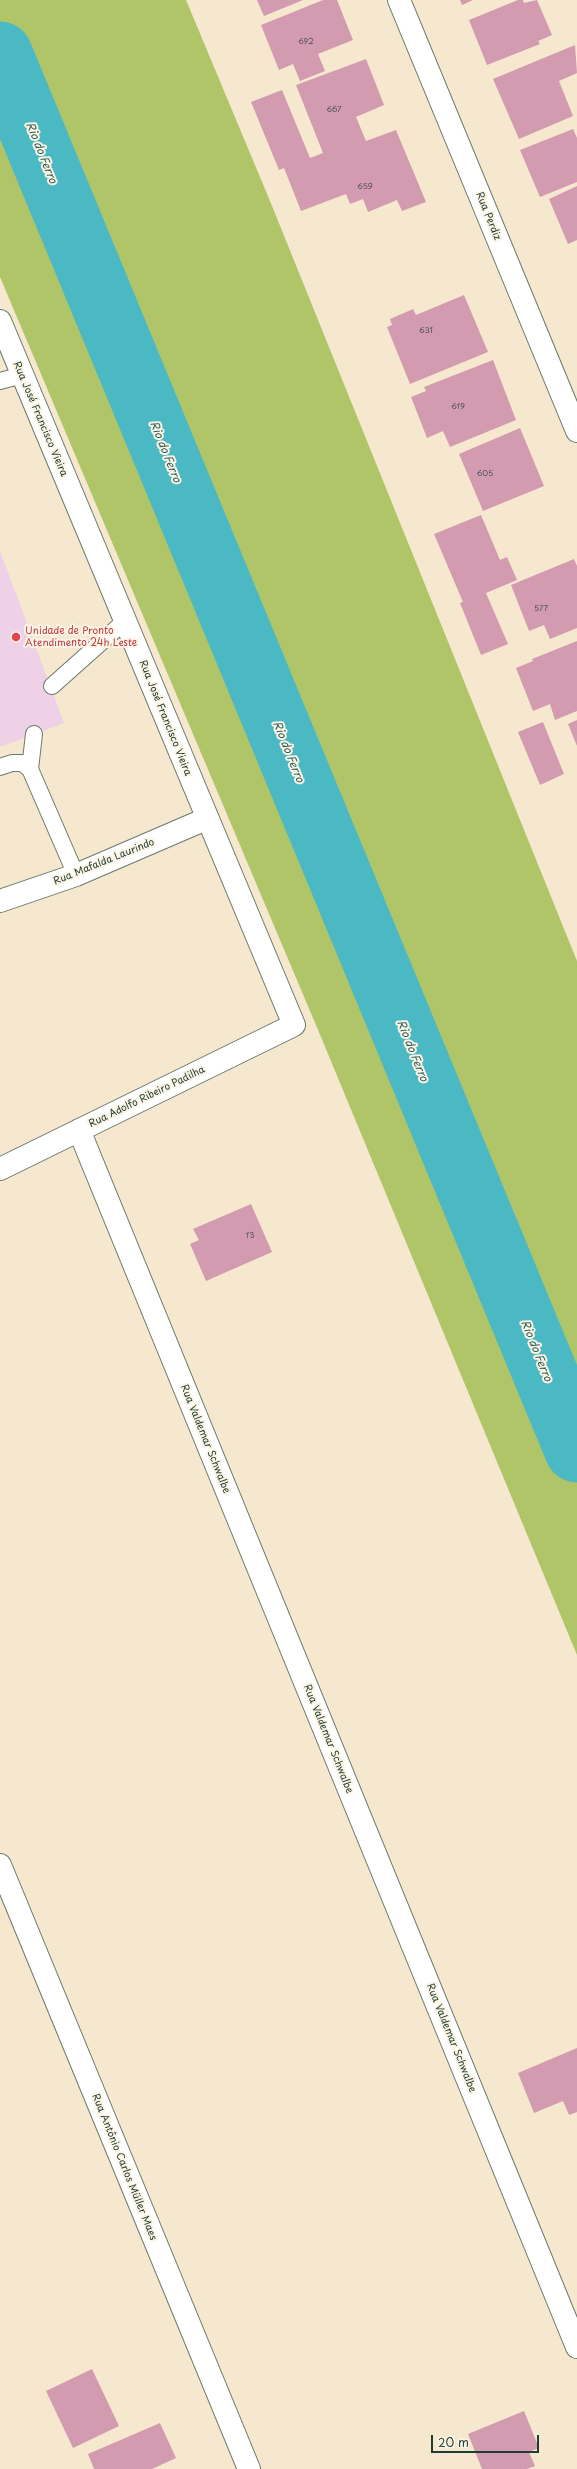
<!DOCTYPE html>
<html>
<head>
<meta charset="utf-8">
<style>
  body { margin:0 }
  #map { position:relative; width:577px; height:2469px; overflow:hidden; background:#f5e8cf; font-family:"Playpen Sans",sans-serif }
  canvas { display:block }
  .scale { position:absolute; left:431px; top:2435px; width:108px; height:18px; box-sizing:border-box; border:2px solid #1f3d34; border-top:0; padding-left:5px; font-size:12px; line-height:14px; white-space:nowrap; color:#1f3d34; -webkit-text-stroke:3px #fcf5e5; paint-order:stroke }
</style>
</head>
<body>
<div id="map">
<canvas width="577" height="2469"></canvas>
<div class="scale">20 m</div>
</div>
<script>
const c = document.querySelector('canvas').getContext('2d');
c.lineJoin = 'round';
function fillPath(path, color) { c.fillStyle = color; c.fill(path, 'evenodd'); }
const poly = rows => new Path2D(rows.map(r => 'M' + r).join(''));
function strokePath(path, color, width, dash) { c.strokeStyle = color; c.lineWidth = width; c.lineCap = dash ? 'butt' : 'round'; c.setLineDash(dash || []); c.stroke(path); }
function label(font, color, halo, rows, align = 'center') {
  c.font = font + ' "Playpen Sans",sans-serif'; c.lineWidth = 4; c.setLineDash([]); c.textBaseline = 'middle'; c.strokeStyle = halo; c.fillStyle = color; for (const [text, x, y, turn = 0] of rows) {
    c.save(); c.translate(x, y); c.rotate((+turn || 0) * Math.PI / 180); c.textAlign = isNaN(turn) ? turn : align; if (halo) c.strokeText(text, 0, 0); c.fillText(text, 0, 0); c.restore();
  }
}
const built = poly([
  [0,551,64,723,0,747]
]);
const green = poly([
  [0,0,186,0,270,201,577,961,577,1655,321,1037,0,277]
]);
const river = poly([
  [0,54,577,1450]
]);
const building = poly([
  [257,0,303,0,264,16],
  [323,0,337,0,353,40,318,54,325,71,300,81,293,64,279,70,261,25],
  [460,0,473,0,462,5],
  [518,0,523,0,524,3,537,0,552,35,538,41,540,44,487,65,469,20],
  [575,45,577,73,559,81,573,116,519,139,493,79],
  [366,59,384,105,356,117,366,141,396,130,426,202,402,211,397,200,368,212,363,199,350,204,346,194,301,211,284,168,279,170,251,102,282,90,310,158,323,153,296,85],
  [573,129,577,138,577,182,540,197,520,150],
  [577,186,577,240,568,244,549,199],
  [464,295,488,352,410,384,387,327,392,325,390,319,413,309,416,315],
  [493,360,516,420,450,447,443,431,427,438,411,397,426,391,424,387],
  [520,428,544,486,483,511,459,454],
  [481,515,500,560,507,557,517,580,486,593,508,644,481,655,460,603,463,602,434,534],
  [574,559,577,566,577,628,550,639,544,625,529,631,511,585],
  [577,641,577,711,555,720,550,704,533,711,516,668,533,661,532,659],
  [577,720,577,746,568,724],
  [543,722,564,774,540,785,518,732],
  [251,1204,272,1252,206,1281,190,1244,199,1240,193,1229],
  [577,2048,577,2112,569,2115,563,2101,534,2113,518,2073],
  [92,2369,119,2426,73,2448,46,2391],
  [524,2411,539,2448,529,2452,535,2466,527,2469,482,2469,468,2434],
  [160,2423,176,2458,152,2469,94,2469,88,2454]
]);
const lane = poly([
  [0,381,22,375],
  [52,686,125,621],
  [0,767,12,763,22,763,30,769,76,875],
  [30,769,34,734]
]);
const street = poly([
  [399,0,577,431],
  [0,321,294,1025,0,1169],
  [0,901,76,875,206,819],
  [79,1130,577,2347],
  [0,1865,249,2469]
]);
const markers = [
  [16,637,5,"#e0444e"]
];
const numberNames = [
  ["692",306,42],
  ["667",334,110],
  ["659",365,187],
  ["631",426,331],
  ["619",458,407],
  ["605",485,474],
  ["577",541,609],
  ["13",250,1236]
];
const streetNames = [
  ["Rua Perdiz",488,216,68],
  ["Rua José Francisco Vieira",40,419,67],
  ["Rua José Francisco Vieira",165,718,68],
  ["Rua Mafalda Laurindo",104,862,-22],
  ["Rua Adolfo Ribeiro Padilha",147,1097,-26],
  ["Rua Valdemar Schwalbe",205,1439,68],
  ["Rua Valdemar Schwalbe",328,1739,68],
  ["Rua Valdemar Schwalbe",451,2038,68],
  ["Rua Antônio Carlos Müller Maes",124,2167,68]
];
const healthNames = [
  ["Unidade de Pronto",25,631],
  ["Atendimento 24h Leste",25,643]
];
const waterNames = [
  ["Rio do Ferro",41,153,68],
  ["Rio do Ferro",165,452,68],
  ["Rio do Ferro",288,752,68],
  ["Rio do Ferro",412,1051,68],
  ["Rio do Ferro",536,1351,68]
];
fillPath(built, '#eed0e7');
fillPath(green, '#b0c468');
strokePath(river, '#4bb9c4', 65);
fillPath(building, '#d39baf');
strokePath(lane, '#6a796a', 18);
strokePath(street, '#6a796a', 24);
strokePath(lane, '#fff', 16);
strokePath(street, '#fff', 22);
for (const [x, y, r, color] of markers) { const dot = new Path2D(); dot.arc(x, y, r, 0, 2 * Math.PI); c.fillStyle = color; c.fill(dot); strokePath(dot, '#fcf5e5', 1.5); }
label('8px', '#4c5453', null, numberNames);
label('10px', '#1f3d34', '#fcf5e5', streetNames);
label('10px', '#be3a42', '#fcf5e5', healthNames, 'left');
label('italic 11px', '#2a5c58', '#fcf5e5', waterNames);
</script>
</body>
</html>
